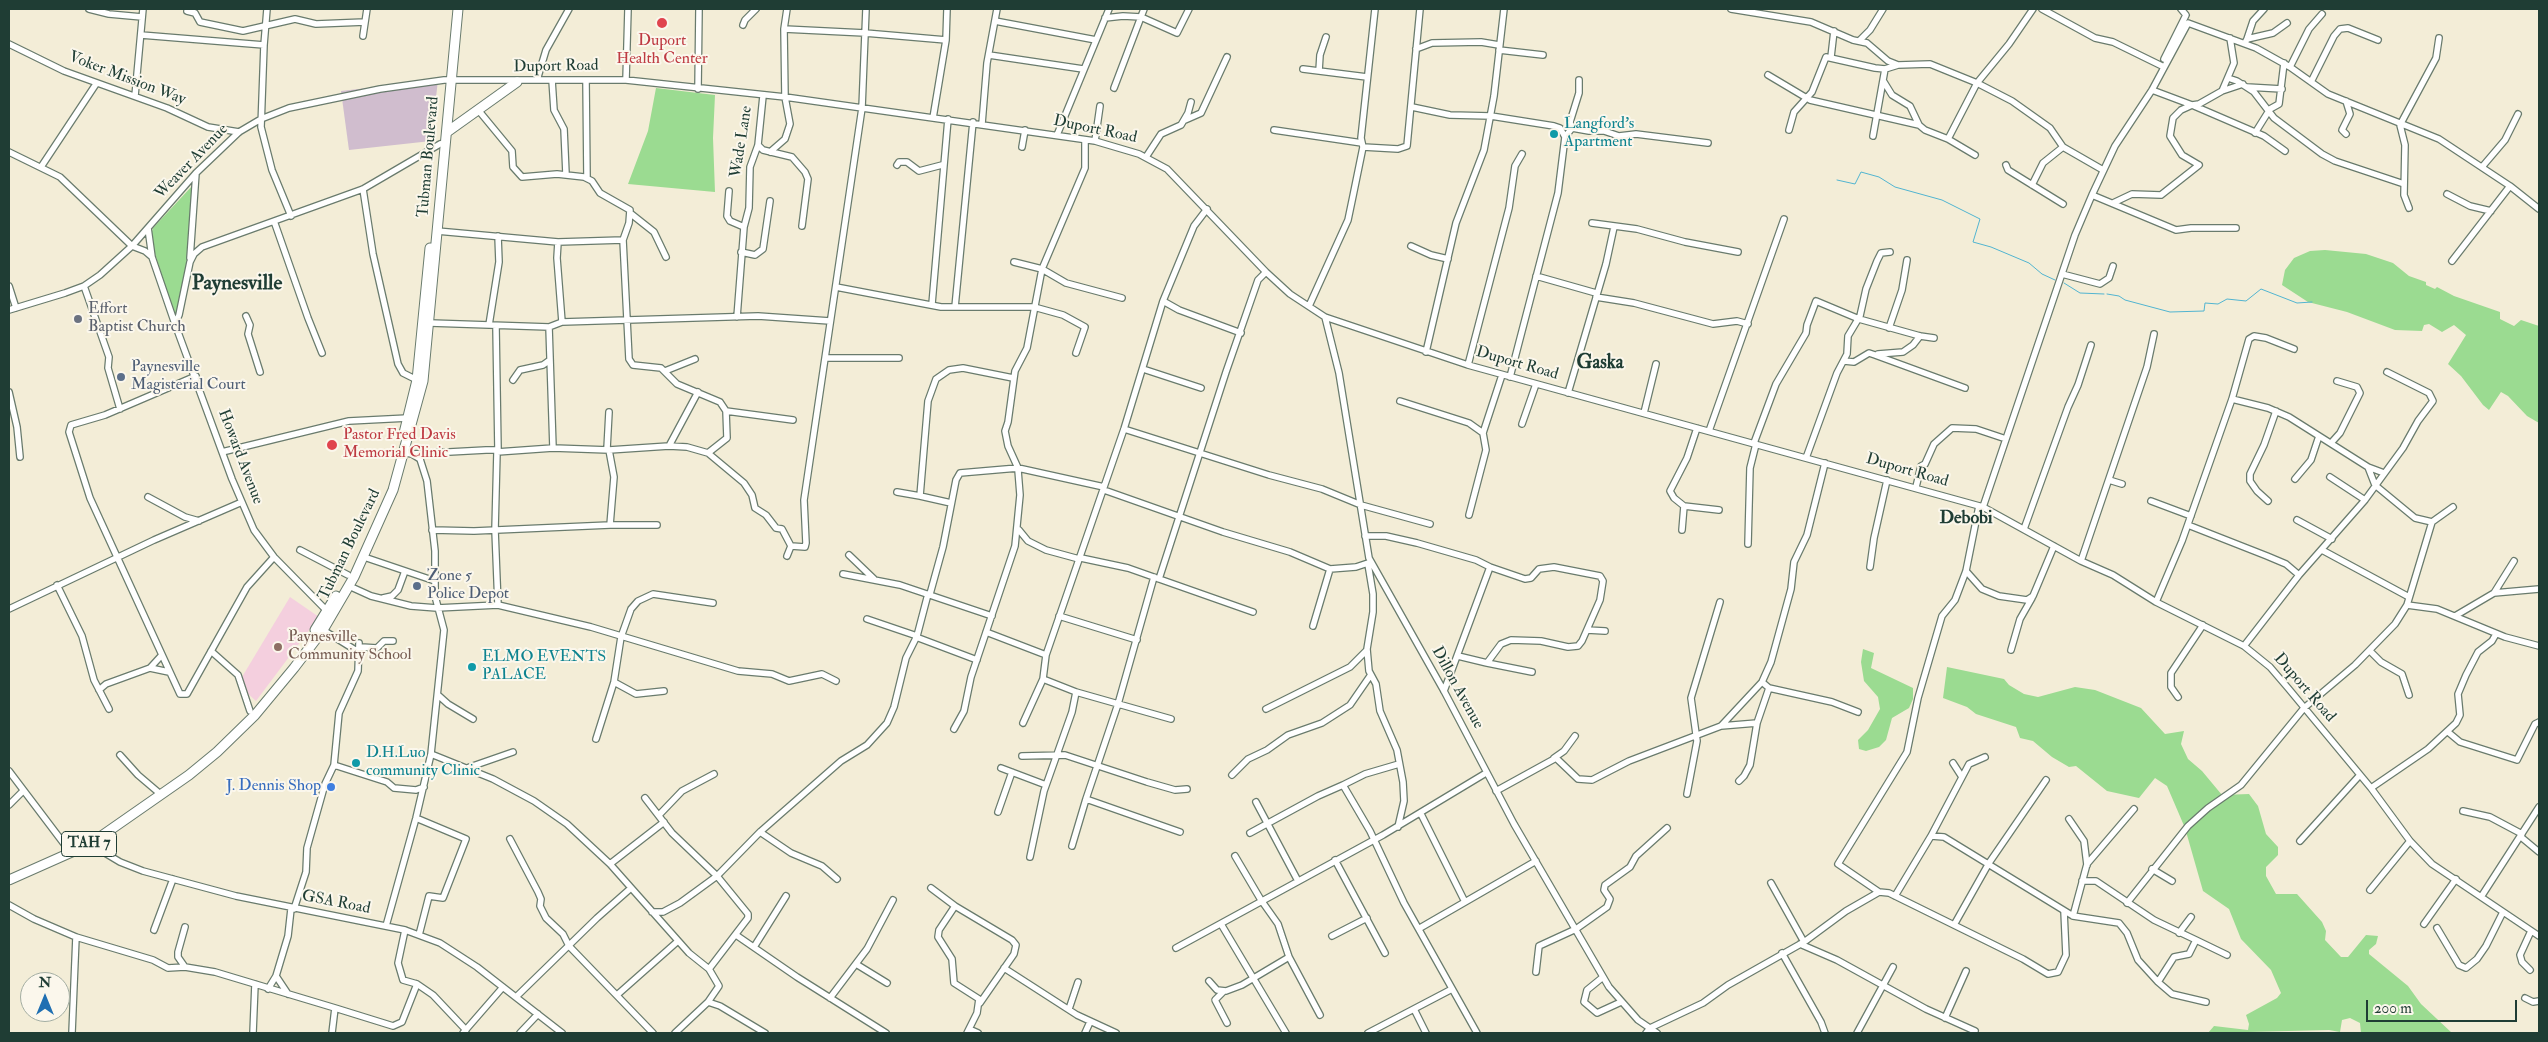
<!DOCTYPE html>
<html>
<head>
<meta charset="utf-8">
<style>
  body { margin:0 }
  #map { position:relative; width:2548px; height:1042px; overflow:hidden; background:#f3edd7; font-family:"IM FELL Double Pica",serif }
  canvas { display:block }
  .frame { position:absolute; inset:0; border:10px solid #1f3d34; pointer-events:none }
  .north { position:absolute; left:20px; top:972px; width:50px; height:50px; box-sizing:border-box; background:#fbf7ec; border:1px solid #a3ada2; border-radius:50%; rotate:0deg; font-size:14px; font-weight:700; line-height:20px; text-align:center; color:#1f3d34 }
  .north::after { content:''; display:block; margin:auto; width:18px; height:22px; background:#1f6fb2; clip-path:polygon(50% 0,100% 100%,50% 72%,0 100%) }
  .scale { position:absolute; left:2366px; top:1000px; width:151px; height:22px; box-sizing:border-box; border:2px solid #1f3d34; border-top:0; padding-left:6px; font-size:15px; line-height:18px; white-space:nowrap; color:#1f3d34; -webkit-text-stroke:4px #fbf7ec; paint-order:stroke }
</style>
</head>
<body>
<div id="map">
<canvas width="2548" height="1042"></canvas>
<div class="frame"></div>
<div class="north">N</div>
<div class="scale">200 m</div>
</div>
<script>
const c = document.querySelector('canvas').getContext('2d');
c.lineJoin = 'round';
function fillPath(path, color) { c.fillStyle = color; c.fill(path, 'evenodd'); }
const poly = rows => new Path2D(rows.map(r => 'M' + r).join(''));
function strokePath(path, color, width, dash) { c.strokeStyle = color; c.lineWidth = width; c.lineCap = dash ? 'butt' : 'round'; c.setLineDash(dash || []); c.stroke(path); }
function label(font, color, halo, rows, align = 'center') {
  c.font = font + ' "IM FELL Double Pica",serif'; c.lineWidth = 4; c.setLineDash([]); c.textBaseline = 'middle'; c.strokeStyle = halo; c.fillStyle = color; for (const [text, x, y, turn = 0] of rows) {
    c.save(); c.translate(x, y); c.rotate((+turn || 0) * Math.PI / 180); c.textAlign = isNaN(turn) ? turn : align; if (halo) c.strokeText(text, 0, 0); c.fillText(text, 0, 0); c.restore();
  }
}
const built = poly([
  [290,597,319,617,256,701,246,692,242,677]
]);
const industrial = poly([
  [438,80,431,141,349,150,341,91]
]);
const green = poly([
  [656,88,715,95,713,138,715,192,628,184,648,131],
  [192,186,186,277,175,318,151,241,151,235,153,228],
  [2325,250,2366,254,2393,263,2409,276,2426,282,2426,285,2435,289,2437,287,2454,296,2500,312,2500,319,2514,326,2521,320,2539,326,2539,423,2527,416,2508,396,2501,392,2489,410,2483,405,2461,376,2448,364,2466,335,2454,325,2442,332,2429,324,2424,325,2422,331,2395,330,2347,312,2308,302,2282,285,2285,270,2294,258,2310,251],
  [1863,649,1874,653,1871,668,1913,688,1913,699,1909,708,1892,718,1886,740,1879,747,1866,751,1859,749,1858,740,1868,730,1880,709,1878,697,1864,681,1861,662],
  [1947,667,2004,679,2009,685,2024,694,2038,697,2075,687,2095,690,2141,708,2165,734,2184,731,2181,744,2188,759,2202,771,2222,795,2249,794,2258,806,2266,834,2278,847,2278,855,2266,867,2266,876,2276,894,2297,894,2322,922,2326,931,2325,940,2341,957,2348,957,2366,935,2378,936,2376,944,2369,950,2369,954,2408,986,2421,1004,2452,1033,2361,1033,2360,1023,2350,1018,2342,1020,2340,1032,2329,1030,2208,1033,2214,1026,2248,1030,2249,1024,2246,1015,2277,998,2281,993,2271,970,2241,939,2229,909,2203,891,2185,828,2167,786,2155,778,2139,798,2107,791,2076,766,2069,767,2052,757,2033,741,2020,738,2016,727,1976,714,1967,707,1943,698]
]);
const stream = poly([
  [1837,180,1855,184,1861,172,1879,177,1895,187,1942,200,1980,219,1973,242,1991,247,2029,263,2042,274,2055,280],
  [2064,283,2080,293,2104,294],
  [2107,294,2119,296,2125,300,2170,312,2204,311,2205,303,2218,304,2227,299,2246,301,2261,289,2297,303,2312,302]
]);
const minor = poly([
  [89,9,109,14,142,17],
  [267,9,264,45,261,127,272,170,291,216],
  [1731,9,1811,22,1853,40,1867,43,1888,61,1898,65,1930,64,1977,83,2009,44,2033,9],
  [2042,9,2095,38,2113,42,2164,67],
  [187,11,195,13,200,22,243,31,295,19,316,24,365,22],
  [1105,18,1123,16,1141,17,1177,33,1189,9],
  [995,21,1096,40],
  [743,25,745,20,756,9],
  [784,29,865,33,946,40],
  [141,35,264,45],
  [363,36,367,9],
  [2247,39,2253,21,2264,9],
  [1859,41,1870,30,1883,9],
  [2245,43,2247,39,2273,33,2287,23],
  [9,44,64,71,167,108,208,127,239,132],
  [1416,49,1432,43,1481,42,1499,45],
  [1499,50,1543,55],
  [989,55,1083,69],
  [1831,57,1834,31],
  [2164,59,2186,15,2181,9],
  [2290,67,2309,29,2322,14],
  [1303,69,1367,77],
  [1319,71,1320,55,1326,37],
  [1768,75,1810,100,1919,125],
  [2228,78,2237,81,2254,92,2274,118,2322,154,2335,161,2404,184],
  [537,80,546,50,569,9],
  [552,80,554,110,564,129,566,174],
  [586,80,587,178],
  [626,80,628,9],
  [1884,82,1892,95,1910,106,1919,125,1925,130,1948,139,1975,155],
  [2311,82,2334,36,2340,29,2348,28,2378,40],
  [2247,87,2282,89],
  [1114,88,1144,9],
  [698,89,699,9],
  [2152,90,2192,105,2199,104,2222,91,2234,63,2230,38],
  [2222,91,2243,84],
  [135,96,143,9],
  [1412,107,1450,115,1491,116,1554,126,1560,128,1565,137],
  [479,111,512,151,513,167,522,177,557,174,584,177,592,181,600,193,630,210,629,223,623,240,629,359,633,365,661,368,677,384,720,402,726,411,727,438,708,453,687,447,669,446,609,450],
  [933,118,946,40,947,9],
  [1185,120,1201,113,1227,57],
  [982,124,987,63,997,9],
  [1572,128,1589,131,1604,131,1619,136,1636,134,1708,143],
  [1572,128,1570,122,1579,93,1579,80],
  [1274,130,1362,143],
  [1789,130,1794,112,1812,92,1826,57,1875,68,1885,69,1898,65],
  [2255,133,2270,109,2279,104,2284,63],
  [2346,134,2342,130,2350,114,2346,101],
  [1057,135,1109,9],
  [1873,136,1885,69],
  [1948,139,1977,83,2012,101,2050,128,2063,147,2103,170],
  [1095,141,1100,106],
  [758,145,763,150,792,157,805,172,808,179,802,226],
  [1022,147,1025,130],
  [1363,147,1398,149,1407,146,1420,9],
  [9,152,60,177,132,246,145,251,152,257],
  [770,152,785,139,790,124,785,97,784,29,787,9],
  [1146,157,1161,134,1181,125,1188,113,1191,102],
  [897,165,899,162,907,162,919,171,942,165],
  [2006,165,2008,170,2063,204],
  [2199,165,2182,155,2170,136,2173,118,2181,110,2192,105,2264,136,2285,151],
  [41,167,96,84],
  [2482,167,2505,140,2518,114],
  [2032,185,2043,163,2063,147],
  [363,189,373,254,398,364,403,373,417,380],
  [729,191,727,216,730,221,744,227],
  [2447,194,2470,206,2491,211],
  [2092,195,2176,230,2191,228,2236,228],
  [2113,203,2132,194,2161,195,2199,165],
  [2409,208,2404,195,2405,145,2400,125,2436,58,2439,38],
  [630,213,654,232,666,257],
  [274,221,308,318,322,353],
  [1592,223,1637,229,1685,242,1738,252],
  [148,228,152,257,175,324,232,479,254,530,274,557,328,612],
  [437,231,558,242],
  [1411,246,1431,255,1448,259],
  [741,252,755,255,763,249,770,201],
  [190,258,196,173],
  [2452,261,2510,186],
  [1014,262,1042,269,1066,283,1122,298],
  [2062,274,2100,284,2109,278,2113,266],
  [1536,276,1596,293],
  [9,286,16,308],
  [84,286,109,357,108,368,120,409],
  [836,287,941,307,1034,307,1063,315,1085,327,1076,353],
  [1596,297,1634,303,1713,324,1737,321,1748,324],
  [1163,301,1179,310,1241,333],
  [932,304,948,119],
  [1309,306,1348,220,1353,196,1363,147,1361,138,1375,9],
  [955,307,973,122],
  [9,310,65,293,84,286,100,275,132,246,196,173,239,132,261,119,289,108,380,89,444,80,626,80,785,97,1095,141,1139,154,1167,169,1266,272,1290,294,1325,317,1468,365,1983,507,2081,561,2113,575,2156,602,2244,646,2270,667,2288,688,2371,788,2410,841,2432,864,2539,936],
  [246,316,250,325,248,334,260,372],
  [737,317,744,227,749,208,750,167,758,145,763,96],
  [1325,317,1339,373,1369,558,1444,691,1514,824,1609,987,1638,1020,1657,1033],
  [562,322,557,258,558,242,623,240],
  [430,323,549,327,562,322,758,316,830,321],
  [175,324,179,315,190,262,194,254,202,247,363,189,440,144],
  [489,325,499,262,498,236],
  [496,327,498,450],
  [549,327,553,448],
  [1889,328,1902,290,1907,260],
  [1426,352,1456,223,1484,150,1494,96,1504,9],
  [1878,354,1903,352,1913,345,1920,336],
  [826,358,899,358],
  [1844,361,1854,362,1869,353,1875,355,1965,388],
  [1468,365,1509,208,1515,166,1522,154],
  [1143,369,1201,388],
  [665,371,695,359],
  [196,376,105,415,71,425,69,432,90,498,180,694,187,694,247,587,274,557],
  [1510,377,1558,193,1565,137,1572,128],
  [513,380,520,370,543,365,550,360],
  [9,392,17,427,20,457],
  [1568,393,1606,264,1614,227],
  [2232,399,2268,408,2289,417,2368,467],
  [1400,401,1469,423,1483,433],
  [726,411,793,420],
  [1644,413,1656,364],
  [1522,424,1536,384],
  [1124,429,1269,475,1322,489,1361,505,1430,524],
  [1709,431,1784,219],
  [1754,443,1776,384,1806,333,1807,325,1816,301,1859,319,1920,336,1934,338],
  [2331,443,2340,433,2360,393,2357,387,2337,381],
  [669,446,698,392],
  [607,449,609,412],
  [222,452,349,421,408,418],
  [497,452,495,530,498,605],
  [708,453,744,483,752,495,755,508,766,515,776,528,782,529,791,546,787,556],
  [412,454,486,450,498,450,497,452,553,448,609,450,614,477,610,525,474,531,432,530],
  [1806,458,1837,373,1847,354,1848,336,1860,316,1866,289,1877,261,1881,253,1890,252],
  [1018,468,1008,446,1005,431,1008,422,1015,371,1027,348,1042,269,1085,168,1085,140],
  [2384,473,2368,467,2375,485,2415,518,2432,522,2453,507],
  [2330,477,2365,500],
  [2295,479,2311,460,2319,436],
  [2109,480,2122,484],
  [1916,487,1921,466,1925,464,1934,444,1952,428,1976,429,2006,439],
  [1104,490,1223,532,1290,552,1330,569],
  [897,492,920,496],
  [148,497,185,517,199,521],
  [2151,501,2191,516],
  [2268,501,2257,491,2250,481,2250,474,2264,445,2276,411],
  [951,503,920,496,928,401,936,379,949,370,963,368,1013,378],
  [1684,506,1719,510],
  [1983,507,2075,235,2092,195,2115,146,2152,90,2188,23,2256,48,2290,67,2328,94,2439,139,2510,186,2539,209],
  [1469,515,1486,450,1483,433,1502,375],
  [2297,520,2332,539],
  [610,525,657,525],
  [2188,525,2267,556,2286,564,2299,575],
  [2024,529,2068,407,2078,385,2091,345],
  [1019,530,1028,541,1046,550,1079,559],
  [1682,530,1684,506,1674,498,1670,491,1687,458,1697,428],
  [1365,536,1386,536,1417,543,1476,560,1490,567,1525,579,1531,578,1539,569,1554,567,1600,576,1603,581,1600,600,1582,641,1578,646,1568,647,1541,641,1511,640,1501,644,1487,663,1458,656],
  [1748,544,1750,468,1756,444],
  [791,546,805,547,806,543,804,500,862,108,866,9],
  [300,550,348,575],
  [2322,550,2409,597],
  [849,555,874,579],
  [364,557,435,581],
  [1081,558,1128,568,1253,612],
  [2081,561,2147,367,2154,334],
  [1368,564,1373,594,1373,612,1367,649,1369,671,1376,684,1380,711,1397,750,1403,782,1404,801,1398,827],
  [1870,567,1874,538,1887,480],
  [1966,571,1982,589,1999,596,2027,600,2033,596,2054,546],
  [843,574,900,585,992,616],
  [1154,577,1118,704,1086,799,1180,832],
  [1159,579,1226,372,1258,280,1266,272],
  [57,585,82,636,94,680,109,709],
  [349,586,371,596,411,606,437,608,498,605,591,627,738,671,772,674,789,681,822,674,836,681],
  [2494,593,2514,561],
  [930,594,943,547,956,480,960,473,1018,468,1104,487],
  [383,598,392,596,398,590,405,571],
  [2156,602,2182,541,2232,399,2249,339,2254,336,2266,338,2294,349],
  [2407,605,2437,609,2505,637,2539,646],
  [9,609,154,540,242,502],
  [1059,616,1137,640],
  [2455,616,2494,593,2539,589],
  [867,619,917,636],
  [1313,626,1330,569,1356,567,1368,563],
  [323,630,357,651,361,647,377,648,384,641,393,641],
  [1587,630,1605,631],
  [986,632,1046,655],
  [916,637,977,660],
  [2244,646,2299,575,2365,500,2403,448,2418,421,2433,401,2429,393,2387,372],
  [2011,650,2020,619,2032,598],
  [211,651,238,675,250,711],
  [2370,651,2381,662,2402,674,2409,695],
  [1487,663,1532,672],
  [150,668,161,656],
  [1762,682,1769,688,1832,702,1858,712],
  [99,690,106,684,150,668,169,672],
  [664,691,636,694,614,682,621,637,631,609,638,601,653,594,713,603],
  [1444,691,1490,567],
  [1076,692,1171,719],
  [438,695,448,704,473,719],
  [2178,697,2171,687,2171,673,2203,625],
  [1266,709,1350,667,1367,650],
  [1023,723,1043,679],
  [1721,726,1757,723],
  [954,729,964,711,971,677,1015,546,1020,495,1018,470],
  [2448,732,2460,742,2517,760,2535,724,2539,722],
  [596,739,614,682],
  [431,754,493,779,534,801,567,824,610,864,689,953,709,969,748,918,748,914,717,876,672,833,645,798],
  [120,755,138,775,158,792],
  [1022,756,1065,755,1147,782,1175,790,1187,789],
  [1554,758,1564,751,1575,736],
  [1953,763,1962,777],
  [1399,764,1365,774,1343,785,1370,831,1404,903,1477,1033],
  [334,765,387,782,394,788,416,790,424,787],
  [467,768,513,752],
  [1001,768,1046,785],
  [9,771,68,849],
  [1232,775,1248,759,1267,750,1288,735,1322,723,1350,705,1370,676],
  [1739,781,1744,776,1750,765,1757,723,1769,688],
  [2371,788,2428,749,2456,723,2460,715,2458,694,2466,675,2478,652,2492,641,2496,634],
  [1496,791,1556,758,1578,779,1592,780,1629,761,1721,726,1762,682,1771,662,1791,589,1794,562,1807,535,1825,463],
  [1687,794,1697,741,1691,698,1720,602],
  [1256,802,1298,881],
  [9,805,23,791],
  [2463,811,2490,817,2522,834],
  [998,812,1012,772],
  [1421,814,1465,902],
  [659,815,682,791,714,774],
  [416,818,466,839,443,898,429,896,419,935],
  [2069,819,2084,841,2087,865],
  [760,832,791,853,822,866,837,879],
  [1250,833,1318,796,1343,785],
  [1931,836,1969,764,1985,757],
  [2521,837,2539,852],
  [86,839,90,844,120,862,143,871,236,896,405,930,440,943,477,967,562,1033],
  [510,839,538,892,541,899,540,906,546,918,563,934,569,946,653,1033],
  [2300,841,2359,776],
  [1072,846,1086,799],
  [1235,856,1261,900,1278,924,1289,957,1320,1015],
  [1030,857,1044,791,1072,712,1076,692,1043,679,1046,655,1124,429,1163,301,1194,226,1207,209],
  [1335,860,1385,953],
  [610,864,664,822],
  [2152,869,2172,881],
  [2082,881,2096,881,2154,920,2196,940,2189,954,2174,957,2158,982],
  [1771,883,1804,942],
  [931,888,955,906,1012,940,1016,945,1014,954,980,1003],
  [2370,890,2410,841],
  [1879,892,1838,864,1907,752,1918,698,1942,616,1955,600,1966,571,1979,506],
  [1895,896,1931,836,1944,837,2073,916,2119,923,2127,933,2138,960,2158,982,2172,994,2206,1002],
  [2481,897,2539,807],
  [2127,903,2188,826,2208,808,2241,785,2304,708,2355,665,2395,624,2407,605,2432,522],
  [9,905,34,919,76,937,153,960,168,968,185,967,215,972,335,1008,332,1033],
  [955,906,939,930,938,937,952,959,954,983,979,999,977,1013,967,1033],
  [294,909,306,872,307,848,325,784,334,765,339,713,358,671,359,643],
  [652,912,663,912,680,903,717,876,760,832,841,761,867,745,887,723,894,707,906,658,917,636,928,594],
  [2073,916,2087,864,2134,809],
  [1221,924,1286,1033],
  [2424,924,2456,879],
  [1954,925,1989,863,2046,780],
  [386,926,416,818,431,754,444,630,435,596,435,551,427,481,420,459,412,454,405,453],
  [1420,928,1536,861],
  [2437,928,2459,965,2466,968,2477,959,2486,946,2503,912],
  [154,930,173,879],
  [405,930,398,963,403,980,417,984,433,995,466,1030],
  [2179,933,2191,917],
  [736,935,797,977,886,1033],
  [1332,936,1367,918],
  [2196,940,2227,955],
  [1800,944,1837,960,1926,1009,1975,1031],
  [754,947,786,896],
  [1176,948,1383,835,1486,773],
  [1782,953,1821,1022,1825,1033],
  [856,964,887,983],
  [185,967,178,957,178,952,185,927],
  [1004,968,1077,1015,1116,1033],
  [2530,970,2522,962,2520,955,2531,931],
  [1536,972,1539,946,1576,929,1607,907,1610,899,1604,890,1605,885,1630,867,1636,856,1667,828],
  [1603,977,1587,990,1584,1002,1597,1013,1621,1002],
  [1209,981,1217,990,1226,991,1242,985,1289,957],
  [268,989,276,976],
  [1223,992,1215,1000,1227,1023],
  [288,994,276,976,288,936,291,909],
  [617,995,678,941],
  [516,997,597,918,631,888],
  [830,998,867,949,893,900],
  [2525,998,2533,1002,2539,1001],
  [708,1002,719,986,709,969],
  [335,1008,393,1026,402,1022,417,984],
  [1069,1009,1078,982],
  [1414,1009,1426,1033],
  [1945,1018,1966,971],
  [969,1029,978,1033],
  [72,1033,76,937],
  [253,1033,255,984],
  [463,1033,503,987],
  [520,1033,538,1014],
  [675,1033,708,1002,720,1006,765,1033],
  [1085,1033,1090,1022],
  [1368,1033,1452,989],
  [1646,1033,1650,1028,1703,1003,1728,985,1804,942,1846,911,1879,892,1889,893,2023,959,2048,974,2058,972,2066,955,2064,911],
  [1857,1033,1893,967]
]);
const highway = poly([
  [447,132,517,82],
  [404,433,417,380,430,248],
  [315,630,336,596],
  [9,880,90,844,189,775,217,752,255,715,294,668,323,630,354,577,393,490,423,381,458,9]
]);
const markers = [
  [662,23,6,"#e0444e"],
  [1554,134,5,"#0f9aa8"],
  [78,319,5,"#6b7280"],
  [121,377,5,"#5c6f8a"],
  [332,445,6,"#e0444e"],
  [417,586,5,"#5c6f8a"],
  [278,647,5,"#8d6e63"],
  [472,667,5,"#0f9aa8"],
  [356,763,5,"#0f9aa8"],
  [331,787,5,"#3f7fe0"]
];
const shields = [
  [89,844,55]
];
const shieldNames = [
  ["TAH 7",89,844]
];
const healthNames = [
  ["Duport",662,42],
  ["Health Center",662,60],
  ["Pastor Fred Davis",343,436,"left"],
  ["Memorial Clinic",343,454,"left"]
];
const streetNames = [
  ["Duport Road",556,67,-1],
  ["Voker Mission Way",127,79,21],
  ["Duport Road",1095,130,12],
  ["Wade Lane",742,142,-81],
  ["Tubman Boulevard",429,157,-85],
  ["Weaver Avenue",192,162,-46],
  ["Duport Road",1517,364,16],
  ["Howard Avenue",240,457,69],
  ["Duport Road",1907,471,16],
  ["Tubman Boulevard",350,545,-64],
  ["Dillon Avenue",1457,688,61],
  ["Duport Road",2304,688,49],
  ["GSA Road",336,903,11]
];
const cultureNames = [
  ["Langford's",1564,125],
  ["Apartment",1564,143],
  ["ELMO EVENTS",482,658],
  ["PALACE",482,676],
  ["D.H.Luo",366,754],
  ["community Clinic",366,772]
];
const worshipNames = [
  ["Effort",88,310],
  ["Baptist Church",88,328]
];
const serviceNames = [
  ["Paynesville",131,368],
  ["Magisterial Court",131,386],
  ["Zone 5",427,577],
  ["Police Depot",427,595]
];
const educationNames = [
  ["Paynesville",288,638],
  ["Community School",288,656]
];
const shopNames = [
  ["J. Dennis Shop",321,787]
];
const neighbourhoodNames = [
  ["Debobi",1966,519]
];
const quarterNames = [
  ["Gaska",1600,364]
];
const districtNames = [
  ["Paynesville",237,284]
];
fillPath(built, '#f4cfde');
fillPath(industrial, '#d0bdce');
fillPath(green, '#9bdb91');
strokePath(stream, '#51b4d0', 1);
strokePath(minor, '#697b6d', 8);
strokePath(highway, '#697b6d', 11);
strokePath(minor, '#fff', 5.5);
strokePath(highway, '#fff', 9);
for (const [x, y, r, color] of markers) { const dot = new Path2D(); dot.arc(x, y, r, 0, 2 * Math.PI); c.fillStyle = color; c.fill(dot); strokePath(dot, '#fbf7ec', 2); }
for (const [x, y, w] of shields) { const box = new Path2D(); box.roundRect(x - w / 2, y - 12.5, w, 25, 4); c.fillStyle = '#fbf7ec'; c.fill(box); strokePath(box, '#1f3d34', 1); }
label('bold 15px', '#1f3d34', null, shieldNames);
label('16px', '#be3a42', '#fbf7ec', healthNames);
label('16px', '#1f3d34', '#fbf7ec', streetNames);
label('16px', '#0d838f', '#fbf7ec', cultureNames, 'left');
label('16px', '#5b616d', '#fbf7ec', worshipNames, 'left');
label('16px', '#4e5e75', '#fbf7ec', serviceNames, 'left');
label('16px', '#785e54', '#fbf7ec', educationNames, 'left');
label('16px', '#366cbe', '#fbf7ec', shopNames, 'right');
label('bold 18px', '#1f3d34', '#fbf7ec', neighbourhoodNames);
label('bold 19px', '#1f3d34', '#fbf7ec', quarterNames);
label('bold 21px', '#1f3d34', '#fbf7ec', districtNames);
</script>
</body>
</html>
